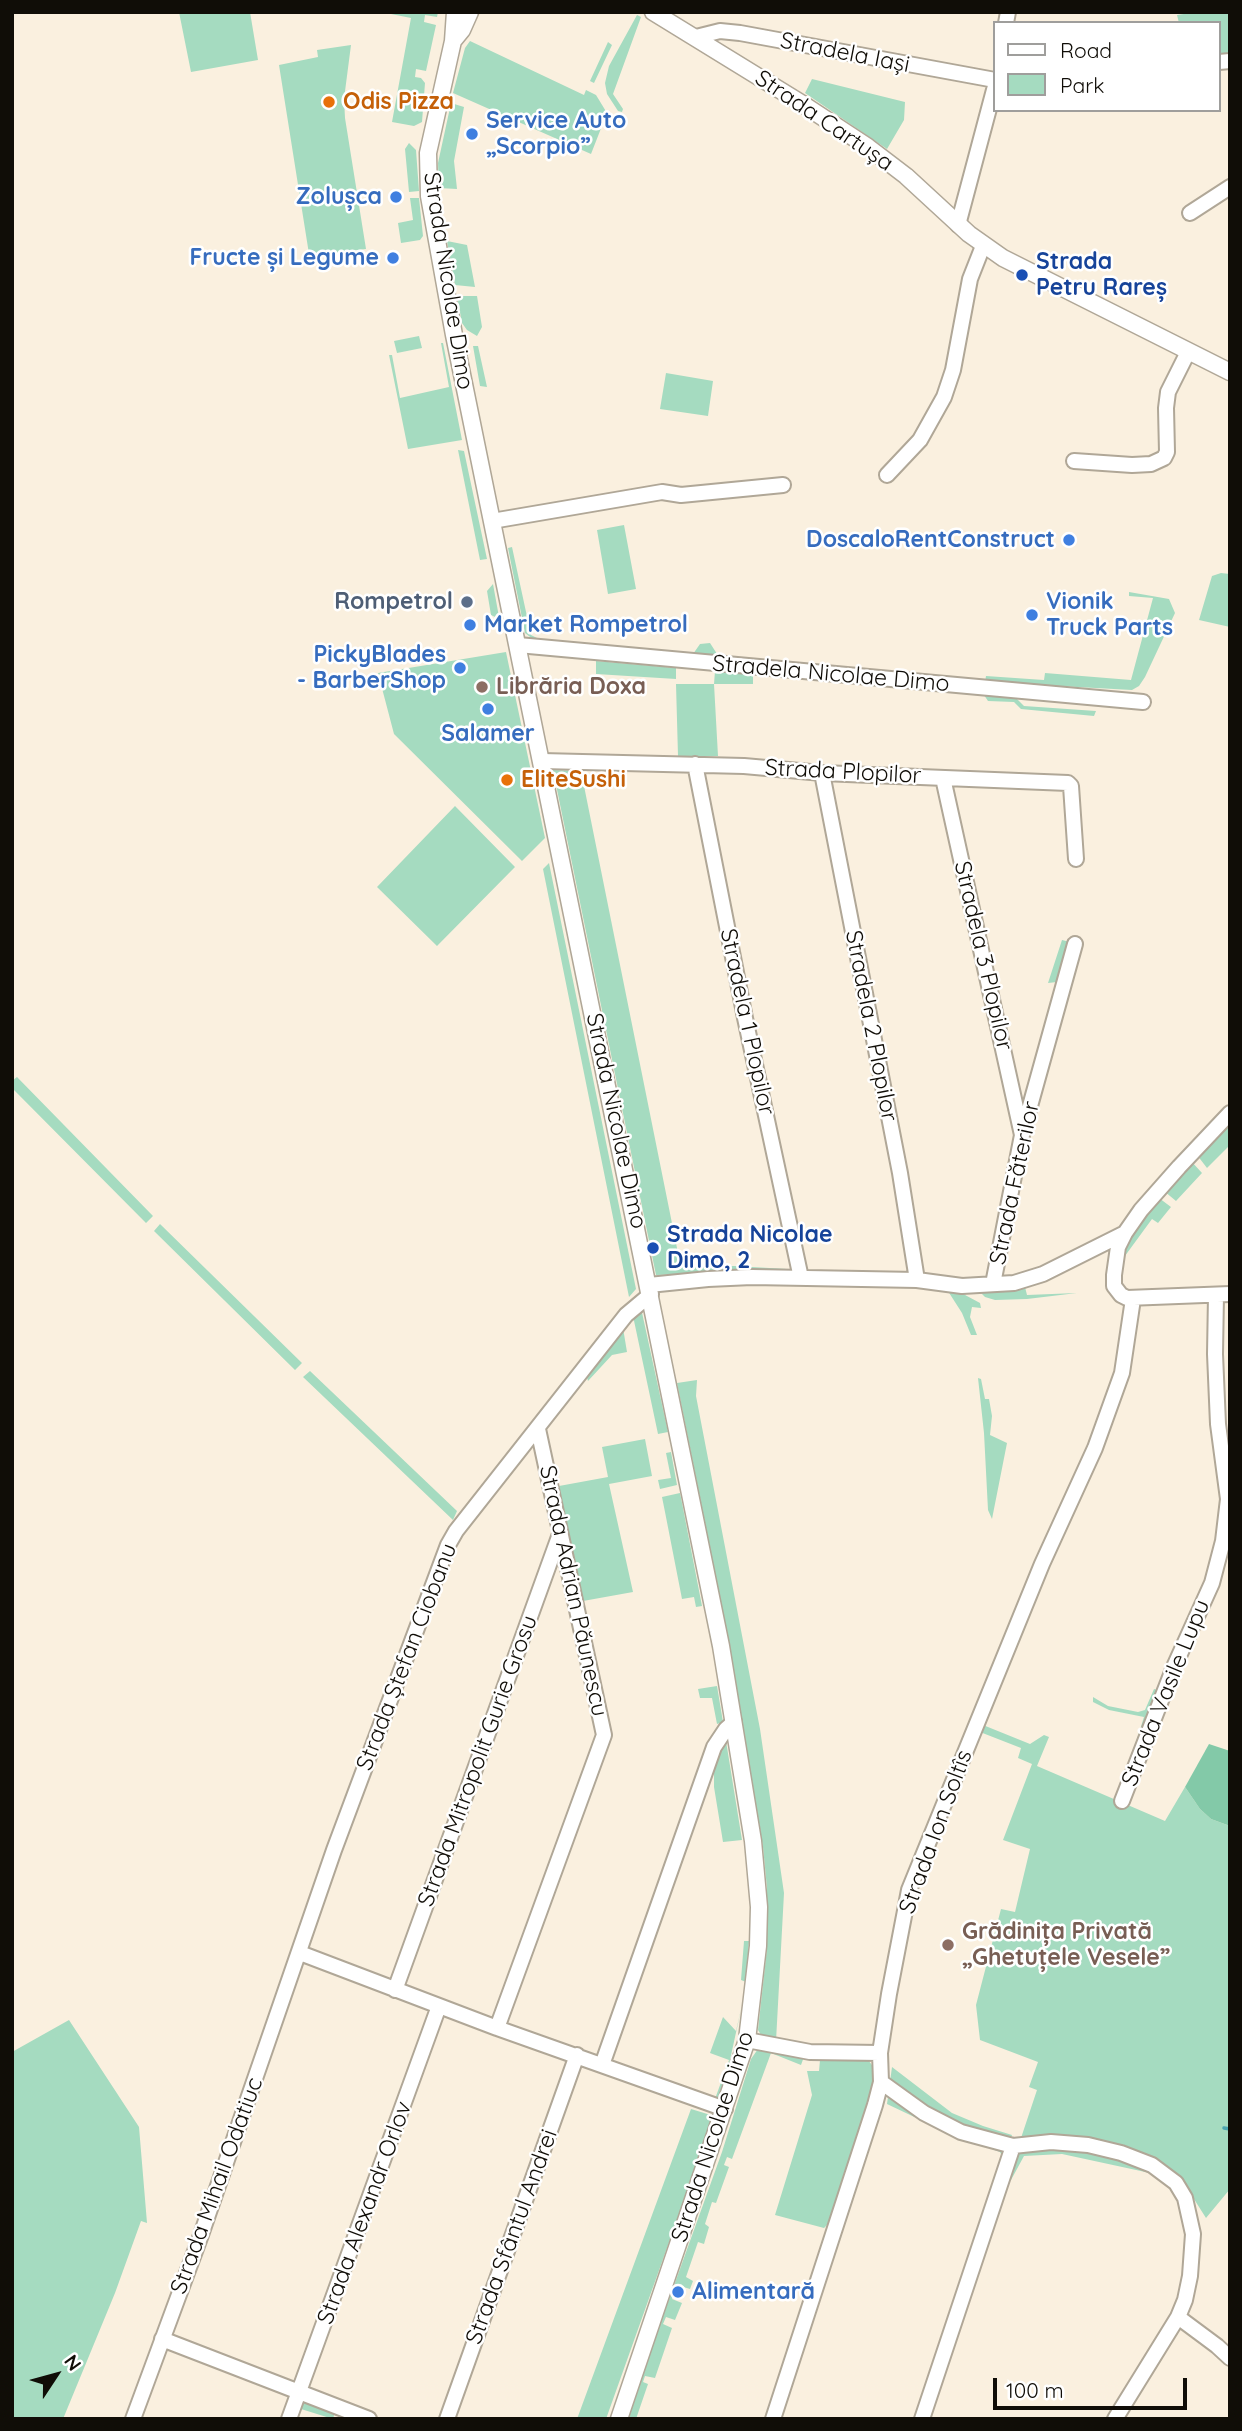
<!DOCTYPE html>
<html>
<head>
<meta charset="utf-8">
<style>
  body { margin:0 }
  #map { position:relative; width:1242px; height:2431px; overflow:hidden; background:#faf0df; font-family:Quicksand,sans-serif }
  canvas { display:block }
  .frame { position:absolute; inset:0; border:14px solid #100d07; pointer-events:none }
  .legend { position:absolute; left:993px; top:21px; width:228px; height:91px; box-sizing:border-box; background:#fff; border:2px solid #9f9e9c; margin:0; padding:9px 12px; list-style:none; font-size:21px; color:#100d07 }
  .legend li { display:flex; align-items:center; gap:14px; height:35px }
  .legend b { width:35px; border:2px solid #9f9e9c }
  .north { position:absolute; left:21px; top:2340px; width:70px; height:70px; -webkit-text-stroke:5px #fff; paint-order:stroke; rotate:54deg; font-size:19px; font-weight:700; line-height:28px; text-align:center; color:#100d07 }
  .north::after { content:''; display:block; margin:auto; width:24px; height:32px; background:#100d07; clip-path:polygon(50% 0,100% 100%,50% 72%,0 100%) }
  .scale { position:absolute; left:993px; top:2378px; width:194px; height:32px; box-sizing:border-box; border:4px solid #100d07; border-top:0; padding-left:9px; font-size:21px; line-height:24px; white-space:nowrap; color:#100d07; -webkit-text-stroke:5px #fff; paint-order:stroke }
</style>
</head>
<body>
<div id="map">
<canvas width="1242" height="2431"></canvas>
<div class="frame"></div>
<ul class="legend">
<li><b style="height:9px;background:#fff"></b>Road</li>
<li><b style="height:19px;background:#a5dbc0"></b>Park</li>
</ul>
<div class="north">N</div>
<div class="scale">100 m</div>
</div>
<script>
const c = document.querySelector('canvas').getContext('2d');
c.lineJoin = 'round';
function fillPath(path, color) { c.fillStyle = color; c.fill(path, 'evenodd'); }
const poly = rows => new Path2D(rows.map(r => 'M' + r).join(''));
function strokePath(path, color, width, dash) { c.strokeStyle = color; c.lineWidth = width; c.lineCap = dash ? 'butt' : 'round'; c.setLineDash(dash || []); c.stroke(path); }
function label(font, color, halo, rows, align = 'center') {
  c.font = font + ' Quicksand,sans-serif'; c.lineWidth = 5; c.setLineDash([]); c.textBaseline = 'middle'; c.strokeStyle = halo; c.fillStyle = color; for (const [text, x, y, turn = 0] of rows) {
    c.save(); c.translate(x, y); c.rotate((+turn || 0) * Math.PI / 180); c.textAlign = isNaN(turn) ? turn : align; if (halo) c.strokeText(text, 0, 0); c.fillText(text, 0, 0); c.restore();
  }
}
const green = poly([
  [179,12,250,12,258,60,191,72],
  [381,12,438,12,437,17,425,15,424,22,436,25,426,71,416,69,415,77,421,78,425,83,422,122,414,126,392,122,411,18],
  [1197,12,1230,12,1230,55,1219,57,1219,23,1179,23,1177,15],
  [637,15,641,17,613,94,623,109,622,112,618,111,607,94,605,83,609,66],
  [470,41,584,95,586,90,596,95,607,113,591,154,453,93,465,48],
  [608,42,612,45,594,83,590,81],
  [351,45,344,99,345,118,366,249,312,256,309,254,279,65,318,57,317,50],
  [812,79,905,102,904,120,887,149,805,93],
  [451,103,464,107,454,161,457,189,439,188,438,163],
  [409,143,416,150,419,191,409,192,405,149],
  [410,198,419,198,423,236,420,240,401,243,398,223,413,220],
  [447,241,467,245,475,287,455,285],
  [457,296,477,296,482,327,477,336,467,330,462,323],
  [419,336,422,348,397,353,394,341],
  [441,343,443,343,462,440,408,449,389,355,392,355,400,398,449,387],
  [473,346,478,346,487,387,480,386],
  [666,373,713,381,708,416,660,409],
  [458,450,464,451,487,559,480,560],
  [624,525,636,589,608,594,597,530],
  [512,547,531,635,541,640,534,640,525,633,508,548],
  [1221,573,1230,574,1230,627,1199,620,1212,576],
  [493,584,499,617,497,618,491,615,487,591],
  [1129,592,1169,599,1175,613,1145,677,1139,686,1132,690,985,682,986,676,1044,680,1045,673,1131,680,1153,598,1129,596],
  [710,643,719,657,693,654,700,644],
  [506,652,545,838,522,861,394,734,378,673],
  [596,661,676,668,676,679,596,674],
  [715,671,753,675,753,684,714,684,718,756,678,756,676,684,714,684],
  [984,695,1016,698,1024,706,1096,711,1094,716,1021,709,1014,702,988,701],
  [553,770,581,771,679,1258,693,1266,734,1266,787,1269,787,1274,734,1273,656,1275],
  [455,806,515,867,437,946,377,887],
  [549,863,636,1289,629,1297,543,869],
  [1062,940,1070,942,1057,982,1048,983],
  [17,1077,153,1216,146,1223,12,1088,12,1081],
  [1230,1121,1230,1145,1207,1168,1197,1155],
  [1191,1161,1202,1173,1176,1201,1164,1191],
  [1159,1198,1171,1207,1158,1223,1152,1219,1122,1260,1119,1259,1137,1224],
  [160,1224,302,1363,295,1370,154,1231],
  [1025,1287,1027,1295,1077,1293,1027,1299,995,1300,985,1297,981,1293],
  [946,1288,952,1288,980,1303,981,1308,972,1307,970,1317,977,1335,971,1335,962,1313],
  [641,1308,668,1432,658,1434,633,1316],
  [623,1328,627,1352,612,1355,588,1381,586,1374],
  [310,1371,457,1511,453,1520,303,1377],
  [978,1378,981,1379,985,1399,989,1399,992,1416,990,1435,1007,1443,992,1519,988,1510,984,1433],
  [697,1380,696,1396,760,1729,784,1893,776,2041,761,2035,758,2030,767,1948,767,1888,763,1847,729,1642,677,1383],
  [645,1439,652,1476,609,1484,633,1592,583,1601,559,1486,608,1477,602,1447],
  [671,1452,677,1485,660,1489,658,1480,671,1478,666,1453],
  [680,1493,683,1508,702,1606,696,1607,694,1597,682,1599,665,1512,662,1497],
  [717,1686,723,1722,717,1724,712,1698,700,1698,698,1689],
  [1154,1689,1160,1691,1127,1770,1144,1717,1109,1710,1093,1702,1093,1697,1108,1706,1138,1712,1145,1710],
  [983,1725,1030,1744,1044,1735,1049,1737,1037,1766,1165,1821,1185,1787,1200,1809,1211,1819,1230,1826,1230,2189,1206,2218,1180,2177,1169,2185,1150,2173,1062,2154,1024,2156,1011,2180,1008,2177,1037,2090,1029,2087,1038,2062,980,2040,976,2005,1001,1909,1015,1912,1030,1849,1003,1840,1032,1764,1018,1758,1021,1748,980,1732],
  [726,1741,742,1840,723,1842,714,1787,714,1768,718,1752],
  [744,1941,749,1941,746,1982,741,1980],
  [742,2005,730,2060,719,2099,715,2099,729,2060,710,2053,723,2017,736,2031],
  [69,2020,139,2127,147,2223,141,2221,115,2293,63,2419,12,2419,12,2052],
  [758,2049,805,2054,801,2065,771,2053,732,2159,727,2157,724,2165,729,2167,716,2203,712,2202,705,2224,709,2227,704,2244,698,2242,686,2277,693,2281,690,2289,677,2285,672,2299,682,2303,675,2320,666,2317,663,2324,672,2328,655,2378,645,2376,643,2382,648,2384,636,2419,626,2419,722,2152,751,2059],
  [826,2057,860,2058,869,2061,874,2068,875,2081,870,2102,829,2223,824,2228,775,2215,812,2095,807,2071,819,2071,820,2060],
  [892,2067,952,2113,983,2126,1012,2135,1003,2158,1000,2152,948,2133,887,2104],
  [691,2109,714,2116,606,2419,577,2419],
  [304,2401,335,2412,333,2419,301,2409]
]);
const forest = poly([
  [1209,1744,1230,1751,1230,1826,1211,1819,1200,1809,1185,1787]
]);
const stream = poly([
  [1224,2128,1230,2129]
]);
const minor = poly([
  [1006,23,1008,12],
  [696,37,720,31,740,33,995,80],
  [1219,62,1230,61],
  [1190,213,1230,187],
  [958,225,995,86],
  [1074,461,1132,465,1151,464,1164,458,1167,452,1166,408,1168,392,1188,352],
  [887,475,920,440,944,397,953,370,970,279,983,246],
  [492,521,662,492,681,495,783,485],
  [518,645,1143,702],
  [542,761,744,766,822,773,1068,783,1071,786,1076,859],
  [695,764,745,1018,801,1278],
  [822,773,900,1173,917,1280],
  [943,778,1022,1135],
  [1230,1113,1179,1167,1141,1210,1125,1233,1118,1247,1114,1275,1114,1286,1121,1295,1127,1298,1230,1294],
  [993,1284,1022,1135,1075,944],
  [649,1285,708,1279,752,1277,917,1280,962,1286,1014,1283,1043,1274,1125,1233],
  [1122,1801,1174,1667,1212,1583,1223,1541,1228,1499,1218,1424,1215,1354,1216,1295],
  [300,1953,497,2028,725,2109],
  [395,1990,560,1534],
  [497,2028,604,1735,538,1429],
  [747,2040,810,2052,880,2053],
  [602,2065,714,1747,726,1729,734,1722],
  [881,2082,924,2113,961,2132,1013,2146,1051,2142,1088,2145,1121,2153,1152,2165,1176,2183,1185,2198,1193,2234,1190,2276,1185,2300,1178,2317,1115,2419],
  [1178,2317,1217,2346,1230,2358],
  [162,2339,369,2419],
  [133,2419,201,2235,334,1850,448,1545,456,1531,626,1315,651,1294],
  [289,2419,439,2006],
  [447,2419,577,2055],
  [773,2419,875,2105,881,2082,880,2053,889,1994,909,1890,1042,1564,1095,1448,1122,1373,1133,1299],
  [922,2419,1013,2146]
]);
const tertiary = poly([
  [455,12,453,41,428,153,429,196,454,335,721,1646,753,1841,759,1907,758,1946,747,2040,619,2419],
  [653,12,801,103,868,147,906,176,969,234,1003,258,1230,372],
  [453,41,462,30,470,12]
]);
const markers = [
  [329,102,7,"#e8710a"],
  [472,134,7,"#3f7fe0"],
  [396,197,7,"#3f7fe0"],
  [393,258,7,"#3f7fe0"],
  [1022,275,7,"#1a4fb4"],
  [1069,540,7,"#3f7fe0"],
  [467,602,7,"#5c6f8a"],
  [1032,615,7,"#3f7fe0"],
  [470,625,7,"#3f7fe0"],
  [460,668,7,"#3f7fe0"],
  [482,687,7,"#8d6e63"],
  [488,709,7,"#3f7fe0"],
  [507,780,7,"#e8710a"],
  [653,1248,7,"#1a4fb4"],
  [948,1945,7,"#8d6e63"],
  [678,2292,7,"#3f7fe0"]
];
const streetNames = [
  ["Stradela Iași",845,53,11],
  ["Strada Cartușa",824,121,34],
  ["Strada Nicolae Dimo",448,281,81],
  ["Stradela Nicolae Dimo",831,674,5],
  ["Strada Plopilor",843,772,3],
  ["Stradela 3 Plopilor",983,956,77],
  ["Stradela 1 Plopilor",747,1022,78],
  ["Stradela 2 Plopilor",871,1026,79],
  ["Strada Nicolae Dimo",616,1121,78],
  ["Strada Făterilor",1015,1183,-78],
  ["Strada Adrian Păunescu",573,1591,78],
  ["Strada Ștefan Ciobanu",407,1657,-69],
  ["Strada Vasile Lupu",1166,1693,-68],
  ["Strada Mitropolit Gurie Grosu",478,1761,-70],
  ["Strada Ion Soltîs",936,1832,-70],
  ["Strada Nicolae Dimo",713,2137,-72],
  ["Strada Mihail Odatiuc",217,2186,-70],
  ["Strada Alexandr Orlov",365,2213,-70],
  ["Strada Sfântul Andrei",512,2237,-70]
];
const foodNames = [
  ["Odis Pizza",343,102],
  ["EliteSushi",521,780]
];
const shopNames = [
  ["Service Auto",486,121],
  ["„Scorpio”",486,147],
  ["Zolușca",382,197,"right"],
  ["Fructe și Legume",379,258,"right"],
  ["DoscaloRentConstruct",1055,540,"right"],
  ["Vionik",1046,602],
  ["Truck Parts",1046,628],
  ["Market Rompetrol",484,625],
  ["PickyBlades",446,655,"right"],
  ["- BarberShop",446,681,"right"],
  ["Salamer",488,734,"center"],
  ["Alimentară",692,2292]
];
const transitNames = [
  ["Strada",1036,262],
  ["Petru Rareș",1036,288],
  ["Strada Nicolae",667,1235],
  ["Dimo, 2",667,1261]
];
const serviceNames = [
  ["Rompetrol",453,602]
];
const educationNames = [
  ["Librăria Doxa",496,687],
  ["Grădinița Privată",962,1932],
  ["„Ghetuțele Vesele”",962,1958]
];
fillPath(green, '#a5dbc0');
fillPath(forest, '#83c9a8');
strokePath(stream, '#4da5b0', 3.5);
strokePath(minor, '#b0a797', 18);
strokePath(tertiary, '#b0a797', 19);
strokePath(minor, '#fff', 14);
strokePath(tertiary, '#fff', 16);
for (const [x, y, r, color] of markers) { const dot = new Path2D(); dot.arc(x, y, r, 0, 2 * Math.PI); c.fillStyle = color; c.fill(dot); strokePath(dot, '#fff', 2.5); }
label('23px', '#100d07', '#fff', streetNames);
label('bold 23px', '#c56008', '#fff', foodNames, 'left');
label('bold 23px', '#366cbe', '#fff', shopNames, 'left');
label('bold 23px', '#164399', '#fff', transitNames, 'left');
label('bold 23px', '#4e5e75', '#fff', serviceNames, 'right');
label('bold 23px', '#785e54', '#fff', educationNames, 'left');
</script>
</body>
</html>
